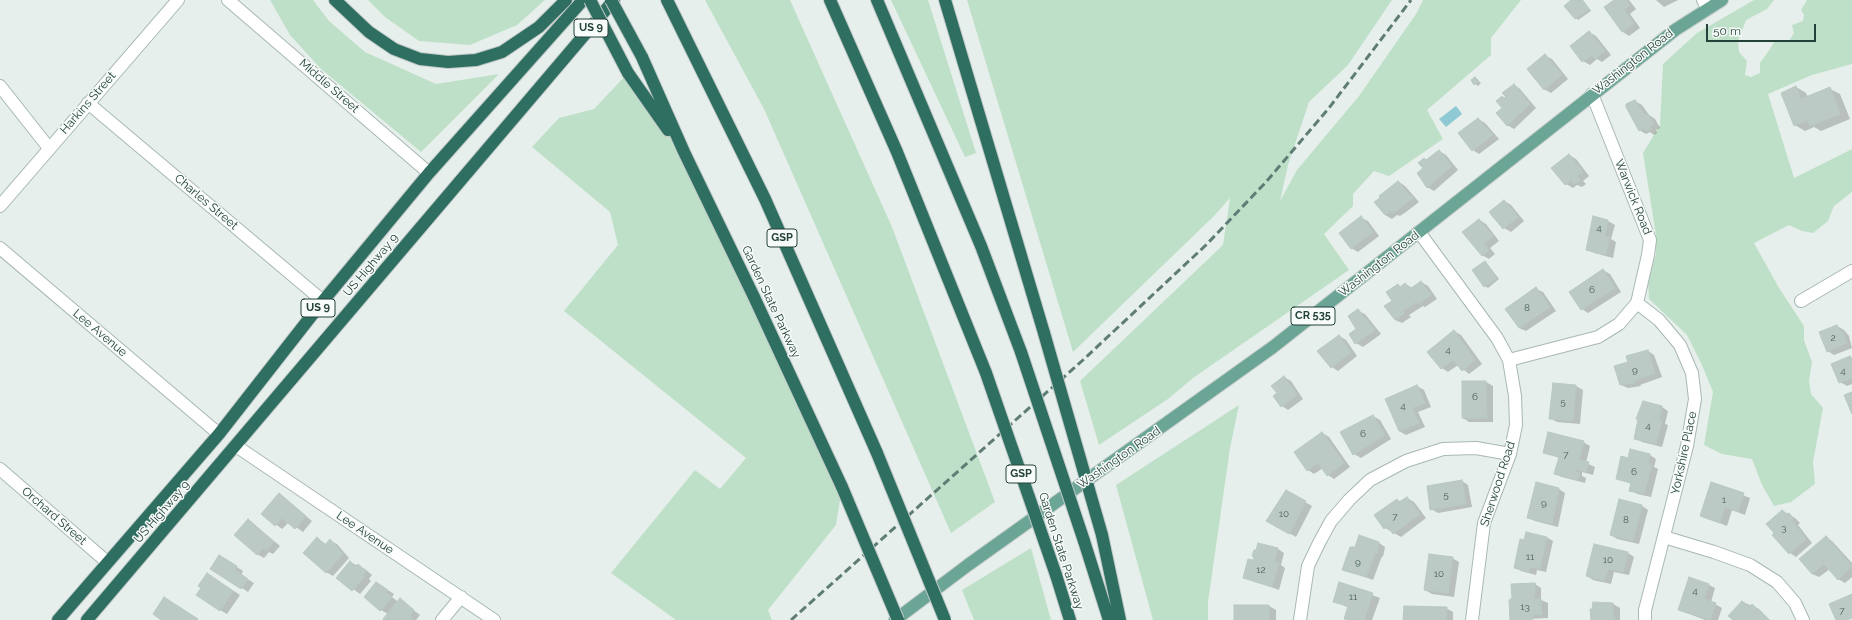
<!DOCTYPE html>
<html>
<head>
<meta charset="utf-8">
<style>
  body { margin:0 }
  #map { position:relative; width:1852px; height:620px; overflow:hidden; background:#e6efeb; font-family:Raleway,sans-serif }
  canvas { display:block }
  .scale { position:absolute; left:1706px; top:24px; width:110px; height:18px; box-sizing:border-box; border:2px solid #24423a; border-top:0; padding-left:5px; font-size:12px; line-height:14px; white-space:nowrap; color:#24423a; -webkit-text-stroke:3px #f7fbf9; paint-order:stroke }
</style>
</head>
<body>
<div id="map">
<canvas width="1852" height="620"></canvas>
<div class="scale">50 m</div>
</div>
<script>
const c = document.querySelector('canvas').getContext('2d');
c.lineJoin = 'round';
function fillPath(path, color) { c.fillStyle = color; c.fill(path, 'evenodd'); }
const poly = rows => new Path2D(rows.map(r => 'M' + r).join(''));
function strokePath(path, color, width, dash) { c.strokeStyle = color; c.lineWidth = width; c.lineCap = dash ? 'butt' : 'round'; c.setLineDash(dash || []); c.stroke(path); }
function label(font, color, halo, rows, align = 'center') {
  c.font = font + ' Raleway,sans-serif'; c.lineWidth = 3; c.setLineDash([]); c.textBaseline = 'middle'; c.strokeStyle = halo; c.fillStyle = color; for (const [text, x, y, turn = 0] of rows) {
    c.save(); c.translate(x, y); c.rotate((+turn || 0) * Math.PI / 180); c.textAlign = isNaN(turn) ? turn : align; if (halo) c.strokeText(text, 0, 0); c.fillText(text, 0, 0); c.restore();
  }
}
const green = poly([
  [270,0,313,0,329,21,365,52,436,84,499,74,421,152,321,69,290,35],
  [368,0,545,0,517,25,470,45,419,41,385,17],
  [705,0,790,0,892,227,995,502,951,533,764,109],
  [891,0,928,0,976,153,965,157],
  [967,0,1392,0,1348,65,1309,102,1288,165,1280,201,1297,170,1359,96,1416,14,1423,0,1521,0,1491,38,1491,55,1427,110,1443,139,1389,176,1374,171,1353,194,1353,206,1324,234,1349,270,1193,378,1168,399,1099,445,1080,381,1223,245,1230,198,1214,216,1073,352],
  [1754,0,1774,0,1767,9,1746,20,1738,41,1739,52,1747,61,1745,75,1751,77,1760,73,1760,63,1770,49,1774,42,1789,41,1794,33,1792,25,1803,21,1804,15,1801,10,1807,0,1852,0,1852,64,1812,75,1768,94,1794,178,1852,149,1852,192,1834,206,1828,221,1813,233,1802,231,1789,225,1754,243,1779,288,1804,326,1804,340,1812,362,1809,381,1811,394,1823,408,1813,462,1815,484,1791,502,1774,506,1762,485,1752,459,1722,454,1704,445,1713,392,1701,363,1687,335,1649,299,1648,281,1656,254,1656,235,1643,153,1660,125,1663,64,1697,33],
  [628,73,684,152,842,487,836,525,768,610,772,620,676,620,611,573,695,470,720,489,746,458,564,311,618,245,610,212,532,147,559,118,594,109],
  [1239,405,1230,448,1208,602,1208,620,1153,620,1116,485],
  [1031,548,1051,620,974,620,962,590]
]);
const water = poly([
  [1456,106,1462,114,1446,127,1439,119]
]);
const shadow = poly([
  [1573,0,1583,0,1591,11,1578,20,1565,6],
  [1615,0,1629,0,1636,9,1630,14,1640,28,1629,36,1623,32,1605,7],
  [1656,0,1678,0,1664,7],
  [1589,32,1596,36,1611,55,1602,62,1597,59,1590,65,1583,61],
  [1546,56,1552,59,1568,79,1551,93,1544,89],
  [1475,78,1481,83,1478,86,1475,84],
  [1514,85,1520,89,1536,108,1514,129,1507,125,1505,99],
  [1796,87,1806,93,1808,97,1830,89,1840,94,1850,119,1821,131,1814,127,1805,131,1795,125],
  [1635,101,1642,105,1649,115,1655,119,1660,128,1656,130,1657,133,1654,135,1650,132,1646,134,1639,130],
  [1478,119,1485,123,1499,139,1479,154,1473,150],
  [1439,151,1446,155,1458,170,1434,191,1427,187,1424,159,1427,160],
  [1569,155,1576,159,1589,176,1583,181,1586,184,1582,187,1577,185,1573,188,1566,184,1553,168],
  [1399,182,1405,186,1419,202,1406,212,1400,216,1397,215,1392,219,1385,215],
  [1504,201,1511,205,1524,221,1511,232,1504,228],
  [1361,218,1368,221,1379,236,1358,252,1351,248],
  [1594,218,1608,221,1615,225,1611,239,1616,242,1613,258,1594,253,1587,249],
  [1479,220,1486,224,1499,241,1490,248,1495,254,1489,259,1482,255],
  [1486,262,1499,279,1488,288,1485,286],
  [1603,270,1610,274,1621,292,1588,313,1582,309],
  [1421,282,1428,286,1437,299,1425,307,1423,306,1409,315,1411,317,1402,323,1395,320,1393,301,1398,286,1401,287,1406,284,1412,288],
  [1536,289,1543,292,1556,311,1526,331,1519,328],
  [1358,311,1365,314,1381,334,1363,347,1356,343],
  [1837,326,1844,330,1849,336,1852,348,1834,355,1828,351],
  [1454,331,1461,335,1482,364,1469,374,1458,365,1448,372,1442,368],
  [1339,336,1346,340,1357,356,1338,371,1332,367],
  [1648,351,1654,355,1662,377,1640,385,1641,386,1628,388,1621,385,1629,362],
  [1850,357,1852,358,1852,384,1847,386,1840,382],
  [1284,377,1291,381,1303,399,1288,410,1282,406,1278,393],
  [1463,382,1486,382,1493,386,1493,422,1469,422,1463,418],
  [1553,384,1576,386,1583,390,1580,424,1557,422,1550,418],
  [1417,386,1424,390,1431,407,1418,412,1425,427,1406,435,1399,431],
  [1662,407,1668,411,1665,424,1668,425,1662,447,1642,442,1635,438,1640,409],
  [1373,416,1380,420,1391,439,1361,458,1354,454],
  [1322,433,1329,437,1350,467,1334,479,1328,475,1323,468,1314,474,1308,470],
  [1583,442,1590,446,1586,463,1595,467,1593,475,1582,472,1582,476,1586,478,1585,483,1562,477,1555,474,1559,458,1544,452],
  [1631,451,1650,455,1656,459,1654,467,1658,469,1651,497,1637,494,1630,490,1631,484,1617,478,1629,459],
  [1462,481,1468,485,1472,507,1438,513,1431,509],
  [1712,483,1750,498,1745,515,1732,510,1727,526,1701,516],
  [1559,489,1565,493,1558,527,1535,521,1529,518],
  [1286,491,1312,506,1296,537,1267,521],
  [279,494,312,521,303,532,289,522,282,529,262,514],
  [1407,498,1414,502,1426,518,1401,537,1385,528,1397,500,1401,502],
  [1642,506,1648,510,1639,544,1617,539,1611,535],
  [1782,511,1795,518,1800,523,1798,525,1812,543,1796,557,1790,553],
  [249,520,280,546,273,554,269,552,264,558,257,554],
  [1546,537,1553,541,1546,572,1537,570,1536,575,1521,571,1515,567],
  [1826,537,1832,541,1852,563,1852,577,1845,583,1838,579,1830,569,1819,577,1812,574],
  [317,538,327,545,330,541,337,544,349,558,333,576,326,572],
  [1379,543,1385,547,1383,557,1382,556,1373,580,1343,569,1356,548],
  [1278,549,1284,553,1281,565,1285,568,1279,590,1244,577],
  [1628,553,1634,557,1629,575,1614,572,1611,584,1593,580,1587,576],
  [1452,558,1459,562,1454,597,1432,594,1425,590],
  [226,560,243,571,241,575,254,583,248,592,212,568],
  [350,562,365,569,372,575,369,579,371,581,360,594,337,577],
  [214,578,240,595,227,614,220,610],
  [1340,583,1380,598,1372,620,1348,620,1345,618,1349,608,1334,601],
  [1535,584,1541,588,1541,600,1548,603,1548,618,1511,620],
  [1709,585,1715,588,1711,602,1722,608,1718,620,1705,620,1679,610],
  [383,587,394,594,392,597,398,602,400,600,420,615,416,620,385,620,384,619,388,614,381,610],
  [1743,602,1759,609,1770,620,1734,620],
  [1593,603,1613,604,1620,608,1620,620,1592,620],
  [1235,606,1269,606,1276,610,1276,620,1235,620],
  [1446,608,1453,612,1453,620,1404,620]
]);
const building = poly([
  [1571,0,1582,0,1589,9,1575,19,1564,6,1571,0],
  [1614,0,1626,0,1630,5,1624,10,1634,24,1622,32,1604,7,1614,0],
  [1589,31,1605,51,1595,59,1592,55,1582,62,1570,46,1589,31],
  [1545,54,1562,75,1544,90,1527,69,1545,54],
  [1475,77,1479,81,1474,85,1471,80,1475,77],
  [1514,84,1530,104,1507,126,1496,113,1502,108,1496,101,1502,96,1504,98,1506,97,1502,93,1514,84],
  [1796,86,1801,99,1830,87,1840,114,1810,126,1807,120,1794,126,1781,93,1796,86],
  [1635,100,1645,115,1648,114,1654,124,1650,126,1651,129,1646,131,1644,128,1639,131,1626,107,1626,104,1635,100],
  [1478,118,1493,135,1472,151,1458,133,1478,118],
  [1439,150,1452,166,1427,188,1417,173,1423,168,1418,163,1424,158,1426,160,1439,150],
  [1569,154,1583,172,1577,176,1580,180,1574,184,1571,180,1565,185,1551,168,1569,154],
  [1398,181,1410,196,1411,195,1413,198,1399,209,1392,213,1391,211,1385,215,1374,202,1380,198,1379,196,1398,181],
  [1504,200,1518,217,1503,229,1489,212,1504,200],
  [1361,216,1373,232,1351,249,1339,233,1361,216],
  [1593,216,1608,220,1605,236,1610,237,1606,255,1586,250,1593,216],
  [1479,219,1493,236,1484,244,1489,250,1482,256,1462,232,1479,219],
  [1485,261,1497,278,1484,287,1472,270,1485,261],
  [1603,269,1615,288,1581,310,1569,292,1603,269],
  [1421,281,1431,295,1418,304,1416,302,1403,311,1405,313,1395,320,1384,306,1392,301,1386,292,1398,284,1400,287,1405,283,1410,289,1421,281],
  [1536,287,1550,307,1519,328,1505,309,1536,287],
  [1358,309,1375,330,1355,344,1349,334,1356,329,1348,316,1358,309],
  [1837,325,1840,332,1842,331,1847,343,1827,352,1819,332,1837,325],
  [1454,330,1475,360,1462,371,1453,360,1441,369,1427,352,1454,330],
  [1339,335,1351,352,1331,368,1317,351,1339,335],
  [1648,350,1655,373,1634,381,1635,383,1620,385,1614,366,1628,362,1626,356,1648,350],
  [1850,356,1852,361,1852,378,1839,383,1831,364,1850,356],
  [1284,376,1297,395,1281,407,1273,396,1277,393,1271,386,1284,376],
  [1462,381,1486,381,1487,418,1462,418,1462,381],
  [1553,383,1576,385,1573,421,1549,419,1553,383],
  [1417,385,1425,403,1412,408,1419,423,1399,431,1385,399,1417,385],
  [1852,392,1852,414,1844,395,1852,392],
  [1643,401,1662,406,1659,420,1662,421,1656,444,1634,439,1638,419,1636,419,1643,401],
  [1373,415,1385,435,1353,455,1340,432,1373,415],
  [1322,432,1344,463,1327,476,1318,463,1307,471,1294,452,1322,432],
  [1548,432,1584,441,1579,460,1589,462,1586,472,1576,469,1575,472,1580,473,1578,480,1554,474,1559,457,1543,453,1548,432],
  [1630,449,1650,454,1648,464,1652,464,1644,494,1629,491,1631,483,1616,479,1621,456,1628,458,1630,449],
  [1462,480,1466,504,1430,510,1427,486,1462,480],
  [1536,482,1559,488,1552,524,1527,518,1536,482],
  [1711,482,1744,493,1738,512,1725,507,1720,523,1700,516,1711,482],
  [1286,490,1306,501,1289,534,1266,521,1286,490],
  [279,493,306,516,295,529,282,518,275,526,261,514,279,493],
  [1407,497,1420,514,1393,534,1387,526,1384,529,1374,515,1397,499,1399,502,1407,497],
  [1619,499,1642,505,1633,541,1610,535,1619,499],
  [1782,510,1787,514,1789,513,1794,519,1792,520,1806,539,1789,554,1772,535,1774,533,1766,524,1782,510],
  [248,519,274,542,266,551,263,548,257,555,234,535,248,519],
  [1526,532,1547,537,1540,569,1531,567,1529,572,1514,568,1520,539,1524,540,1526,532],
  [1359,535,1379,542,1377,554,1375,553,1366,577,1342,570,1350,547,1355,547,1359,535],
  [1826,536,1852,566,1838,580,1824,564,1812,574,1799,559,1826,536],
  [317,537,325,545,330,539,343,554,326,573,303,553,317,537],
  [1258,543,1278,548,1274,561,1279,563,1272,587,1243,578,1248,559,1253,560,1254,557,1252,556,1254,550,1256,550,1258,543],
  [1594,544,1628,552,1623,572,1608,569,1604,581,1586,576,1594,544],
  [1429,554,1453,557,1448,593,1424,590,1429,554],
  [219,555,237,566,235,570,248,579,241,589,210,569,219,555],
  [350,561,356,567,358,564,366,571,363,575,365,576,352,591,336,578,350,561],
  [207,573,233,591,220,611,196,595,201,588,198,586,207,573],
  [1689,577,1709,584,1704,599,1716,603,1710,620,1678,610,1689,577],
  [376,582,388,590,386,592,392,597,380,611,364,597,376,582],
  [1339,582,1373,593,1364,620,1344,619,1348,606,1333,602,1339,582],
  [1535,583,1535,593,1533,599,1541,599,1542,615,1533,615,1532,620,1510,620,1509,600,1512,598,1511,584,1535,583],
  [1852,594,1852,618,1847,620,1836,620,1829,604,1852,594],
  [164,597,198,619,197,620,161,620,153,614,164,597],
  [400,598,414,610,410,616,413,619,384,620,383,619,400,598],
  [1742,601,1749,607,1752,604,1769,620,1733,620,1728,616,1742,601],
  [1593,602,1613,603,1613,617,1615,617,1615,620,1591,620,1590,609,1592,609,1593,602],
  [1234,605,1269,605,1269,620,1234,620,1234,605],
  [1404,606,1447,607,1446,620,1403,620,1404,606]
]);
const minor = poly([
  [228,0,429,173],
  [1703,0,1708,9],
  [0,86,49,148],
  [88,103,323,301],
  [0,206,178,0],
  [1419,232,1497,338,1509,360,1515,396,1516,425,1510,454,1484,523,1472,620],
  [0,248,219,434],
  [1801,301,1852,271],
  [1637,303,1659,320,1680,345,1692,373,1695,399,1687,446,1645,610,1645,620],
  [1509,360,1598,337,1619,324,1637,303,1648,255,1650,240,1592,94],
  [236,446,494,620],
  [0,469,107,562],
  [1664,537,1714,552,1750,565,1777,582,1795,603,1803,620],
  [442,620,461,597],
  [1300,620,1308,566,1319,543,1331,521,1349,500,1370,480,1406,461,1443,449,1476,448,1510,454]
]);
const major = poly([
  [895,620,968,565,1273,347,1675,30,1722,0]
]);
const highway = poly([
  [335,0,369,32,394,49,420,59,448,62,476,60,502,52,539,27,566,0],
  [667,0,765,199,877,453],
  [830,0,897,152,986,373],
  [877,0,981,246,1021,352],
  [945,0,1044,333],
  [642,57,684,152,754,297,842,487],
  [628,73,668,130],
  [1102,535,1120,620],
  [1084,541,1109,620],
  [1056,575,1070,620],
  [58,620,219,434,323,301,429,173,583,0],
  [87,620,614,0]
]);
const rail = poly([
  [791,620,1083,360,1206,245,1266,182,1329,108,1411,0]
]);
const highwayBridge = poly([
  [590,0,628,73],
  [611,0,642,57],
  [1044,333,1102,535],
  [1021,352,1084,541],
  [986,373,1056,575],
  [877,453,945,620],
  [842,487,898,620]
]);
const numberNames = [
  ["4",1599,228],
  ["6",1592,290],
  ["8",1527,308],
  ["2",1833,338],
  ["4",1448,350],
  ["9",1635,370],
  ["4",1843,371],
  ["6",1475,397],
  ["5",1563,402],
  ["4",1403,406],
  ["4",1648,426],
  ["6",1363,434],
  ["7",1566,455],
  ["6",1634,472],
  ["5",1446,495],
  ["1",1724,500],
  ["9",1544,503],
  ["10",1284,514],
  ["7",1395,517],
  ["8",1626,520],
  ["3",1784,528],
  ["11",1530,557],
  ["10",1608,560],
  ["9",1358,562],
  ["12",1261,570],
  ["10",1439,574],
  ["4",1695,591],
  ["11",1353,597],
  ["13",1525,607],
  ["7",1842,611]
];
const shields = [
  [591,28,34],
  [782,238,30],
  [318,308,34],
  [1313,316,44],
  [1021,474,30]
];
const shieldNames = [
  ["US 9",591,28],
  ["GSP",782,238],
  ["US 9",318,308],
  ["CR 535",1313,316],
  ["GSP",1021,474]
];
const streetNames = [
  ["Washington Road",1633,62,-38],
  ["Middle Street",329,86,41],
  ["Harkins Street",88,103,-49],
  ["Warwick Road",1633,197,68],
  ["Charles Street",206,202,40],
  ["Washington Road",1379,264,-38],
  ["US Highway 9",371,265,-50],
  ["Garden State Parkway",771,302,65],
  ["Lee Avenue",100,333,40],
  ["Yorkshire Place",1684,453,-78],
  ["Washington Road",1119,458,-35],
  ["Sherwood Road",1498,484,-72],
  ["US Highway 9",162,512,-49],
  ["Orchard Street",54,516,41],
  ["Lee Avenue",365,533,34],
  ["Garden State Parkway",1061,551,72]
];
fillPath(green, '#bfe0c8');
fillPath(water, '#8ec9d4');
fillPath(shadow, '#0003');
fillPath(building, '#bbcac4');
strokePath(building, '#b8c9c2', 1);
strokePath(minor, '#a8b8b2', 14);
strokePath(major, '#c2cac8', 14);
strokePath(highway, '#c2cac8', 14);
strokePath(minor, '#fff', 12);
strokePath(major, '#6aa596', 12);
strokePath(highway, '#2f6f62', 12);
strokePath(rail, '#5f7d75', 3, [8, 4]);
strokePath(highwayBridge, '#c2cac8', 14, []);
strokePath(highwayBridge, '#2f6f62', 12);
label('10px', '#4a645c', null, numberNames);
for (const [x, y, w] of shields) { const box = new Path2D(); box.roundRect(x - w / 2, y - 9, w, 18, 3); c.fillStyle = '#f7fbf9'; c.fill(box); strokePath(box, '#24423a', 1); }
label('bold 11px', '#24423a', null, shieldNames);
label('12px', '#24423a', '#f7fbf9', streetNames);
</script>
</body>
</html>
